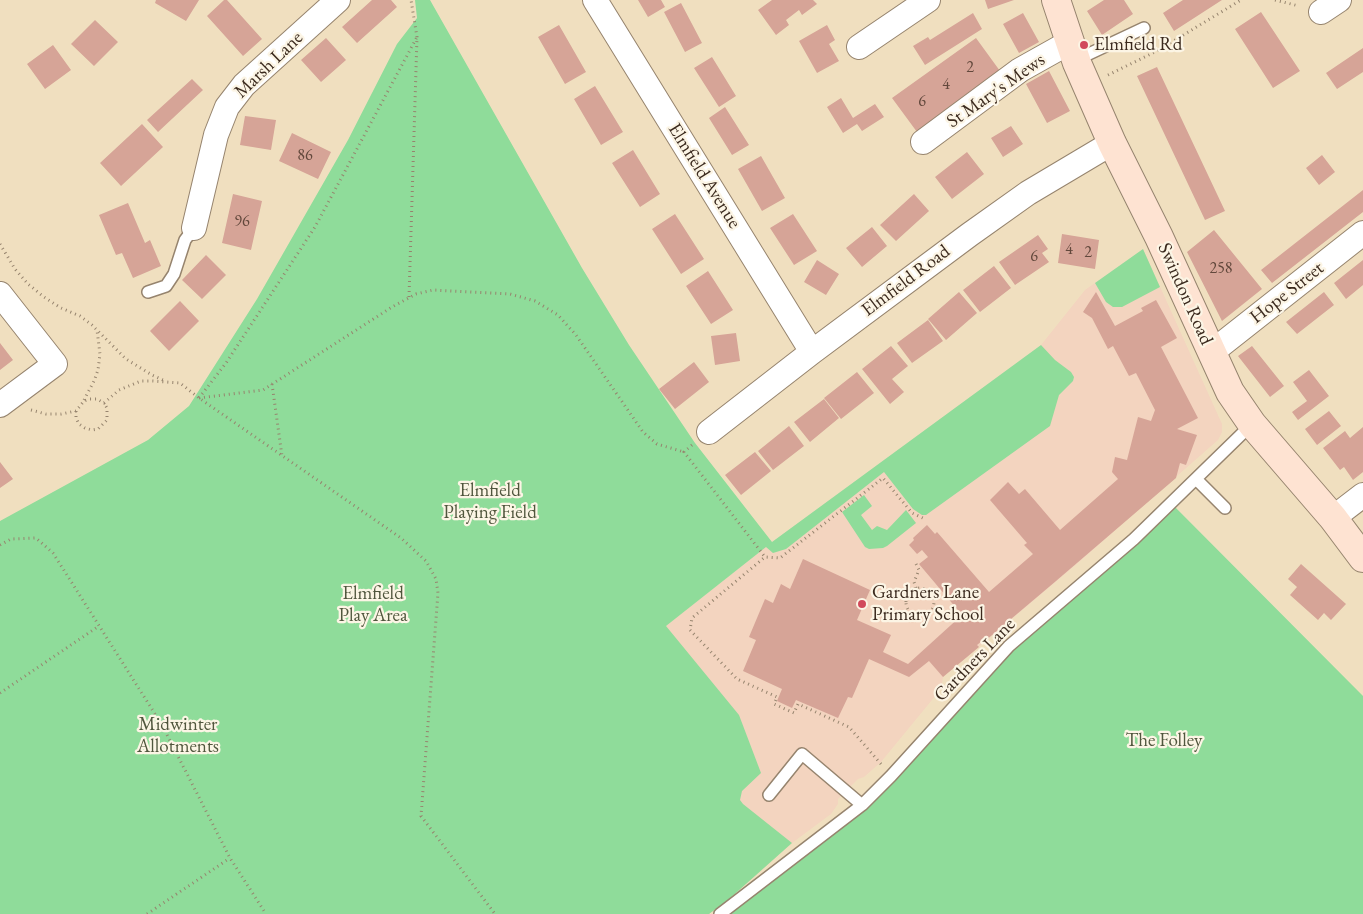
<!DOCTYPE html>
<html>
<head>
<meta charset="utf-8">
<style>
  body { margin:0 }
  canvas { display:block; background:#f0dfbf }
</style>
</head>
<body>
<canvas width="1363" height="914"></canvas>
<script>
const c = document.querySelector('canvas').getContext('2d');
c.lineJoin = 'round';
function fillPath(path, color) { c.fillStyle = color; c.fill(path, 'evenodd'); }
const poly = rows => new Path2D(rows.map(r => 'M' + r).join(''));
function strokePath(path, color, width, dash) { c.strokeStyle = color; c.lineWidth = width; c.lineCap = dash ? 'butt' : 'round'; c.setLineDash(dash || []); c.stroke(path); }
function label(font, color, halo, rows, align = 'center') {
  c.font = font + ' "EB Garamond",serif'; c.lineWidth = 4.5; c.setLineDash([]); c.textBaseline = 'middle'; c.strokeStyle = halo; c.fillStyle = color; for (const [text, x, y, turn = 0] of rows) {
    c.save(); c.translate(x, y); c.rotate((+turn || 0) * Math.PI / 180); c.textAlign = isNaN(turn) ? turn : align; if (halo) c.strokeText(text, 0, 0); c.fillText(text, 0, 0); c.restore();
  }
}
const built = poly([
  [1143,249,1222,424,1222,432,1218,440,1079,562,943,677,941,689,881,762,864,777,858,779,838,799,838,804,831,814,792,843,728,900,709,914,666,626,772,542,1041,345,1085,290]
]);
const green = poly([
  [415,0,430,0,582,268,629,345,695,443,772,542,1041,345,1055,360,1071,372,1074,377,1073,381,1059,395,1050,426,926,515,922,515,913,509,884,472,786,549,773,553,766,547,666,626,739,715,761,773,742,791,740,800,743,804,792,843,728,900,709,914,0,914,0,521,148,440,189,406,257,299,348,140,397,44,417,18],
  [1143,249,1160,287,1122,307,1113,307,1106,302,1095,283],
  [864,495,872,506,861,515,872,530,877,526,887,530,906,510,916,523,887,546,883,548,869,549,865,547,842,512],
  [1171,503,1363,696,1363,914,720,914,862,805,1009,646]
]);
const building = poly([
  [156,0,199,0,186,21,155,3],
  [224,0,227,0,262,39,243,56,207,16],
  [372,0,391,0,397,7,357,43,342,27],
  [638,0,661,0,665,7,648,17],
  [772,0,813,0,817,4,802,15,799,10,786,20,789,25,776,35,758,10],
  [985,0,1014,0,988,9],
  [1104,0,1124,0,1133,14,1102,35,1087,11],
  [1183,0,1222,0,1174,31,1163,13],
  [681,3,702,43,685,52,664,12],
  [1261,12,1300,71,1273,88,1235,29],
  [973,13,982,29,925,65,913,46,928,37,930,40],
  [1023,13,1039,42,1019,53,1003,24],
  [95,20,118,42,94,66,71,44],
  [559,25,586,72,565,84,538,37],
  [827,25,835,40,829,44,839,61,817,73,799,41],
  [326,38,346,60,321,82,301,60],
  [976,38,1000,71,917,132,892,98],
  [53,45,71,70,45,89,27,64],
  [1363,48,1363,72,1337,89,1326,73],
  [712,57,736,96,719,107,694,68],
  [1157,67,1225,211,1205,220,1137,76],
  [1049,71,1070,111,1047,123,1026,84],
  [192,79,203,90,158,132,147,120],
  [595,86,623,132,601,145,574,99],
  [841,98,853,118,875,104,884,117,862,131,857,124,843,133,827,107],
  [725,107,749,145,732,155,709,118],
  [245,116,276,120,271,150,240,145],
  [142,124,163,147,121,186,100,163],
  [1011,126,1023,144,1003,157,991,138],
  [292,133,331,152,318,179,279,161],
  [633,150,660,194,640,207,612,163],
  [967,152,984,174,952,199,935,177],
  [1322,155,1335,172,1319,185,1306,168],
  [761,156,785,198,762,211,738,169],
  [1363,190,1363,212,1272,283,1261,270],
  [233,194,262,201,251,250,222,243],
  [914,194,929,211,896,241,880,225],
  [128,203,145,243,150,240,161,266,133,278,122,253,116,255,99,215],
  [675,214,704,259,681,274,652,229],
  [793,214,817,251,794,265,770,228],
  [872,227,887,246,862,267,846,248],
  [1214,230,1262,289,1222,321,1187,252],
  [1062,234,1099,240,1095,269,1058,263],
  [1038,235,1048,249,1042,253,1049,262,1015,285,999,262],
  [206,255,226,275,202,299,182,280],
  [817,260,839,274,826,295,804,282],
  [1363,260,1363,285,1346,299,1334,283],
  [994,266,1011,288,980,312,963,290],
  [708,271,733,310,711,324,686,286],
  [959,292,977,313,946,340,928,319],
  [1096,292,1115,326,1143,311,1141,308,1156,300,1177,338,1161,347,1198,418,1177,429,1197,435,1186,465,1180,463,1176,478,1056,581,985,641,983,640,977,645,979,647,943,677,929,661,909,677,869,659,852,698,848,697,838,718,796,700,792,708,777,701,782,689,743,671,756,640,749,637,765,599,773,603,781,584,790,589,803,559,870,590,857,620,891,635,883,652,908,664,962,615,919,564,928,557,922,550,917,554,909,545,914,540,913,538,927,525,935,534,937,532,989,592,1033,554,1024,545,1027,543,990,500,1008,482,1019,494,1025,489,1060,530,1118,479,1112,472,1115,457,1127,460,1138,417,1151,421,1155,410,1136,373,1129,376,1113,346,1108,349,1092,318,1083,312],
  [1324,292,1334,305,1297,334,1286,322],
  [180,301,199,321,169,351,150,331],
  [928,320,943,341,912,363,897,343],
  [736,333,740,361,715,365,711,336],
  [0,343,13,360,0,370],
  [891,346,908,366,892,379,904,392,890,404,862,369],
  [1252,346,1284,386,1270,397,1238,356],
  [694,362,709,382,675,409,659,389],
  [1309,370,1329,396,1298,420,1292,412,1307,401,1293,382],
  [857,372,874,393,841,419,824,398],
  [824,399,839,418,810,442,794,422],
  [1329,411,1341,426,1317,445,1305,429],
  [789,426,804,446,773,470,758,451],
  [1363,427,1363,472,1353,480,1344,467,1340,470,1323,448,1345,431,1350,438],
  [755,452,771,471,741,495,725,475],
  [0,462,13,479,0,488],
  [1301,564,1346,604,1331,620,1324,613,1318,620,1290,595,1297,587,1288,579]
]);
const path = poly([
  [1275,0,1299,6],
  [1108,75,1157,51,1241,0],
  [0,244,15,269,28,284,44,297,61,308,80,316,92,325,126,359,152,375,163,380],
  [409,297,417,37,411,0],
  [272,384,282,456],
  [199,398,263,390,392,307,416,294,433,290,510,294,535,301,558,315,576,335,643,432,657,444,684,452],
  [199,398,226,363,315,227,417,37],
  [84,400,94,381,98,370,100,354,97,330],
  [31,410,46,414,61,414,76,411,84,401,90,399,97,399,104,403,119,390,141,381,153,381,180,383,199,398,401,538,426,561,436,579,438,593,421,816,495,914],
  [76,411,76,418,79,424,85,428,92,430,98,429,107,420,107,408,104,403],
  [692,445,684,452,765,557],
  [0,545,11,539,36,538,53,553,162,725,230,858,266,914],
  [916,564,919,570,914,582,916,588],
  '906 602a14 14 0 1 1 28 0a14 14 0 1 1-28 0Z',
  [0,693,99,626],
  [881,764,849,727,798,704,794,713,774,704,777,697,737,679,690,630,692,618,765,557,780,558,883,478,912,513,925,519],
  [147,914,230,858]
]);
const lane = poly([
  [1076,60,1144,28],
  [148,292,166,286,174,274,185,240,194,228],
  [1196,479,1225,508],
  [769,795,802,754,862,805],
  [720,914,862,805,891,776,1009,646,1134,539,1252,424]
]);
const street = poly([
  [595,0,812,352],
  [1321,12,1339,0],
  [859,47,928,0],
  [923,142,1020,70,1070,42],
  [194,228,216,135,227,107,244,85,338,0],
  [0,294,55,364,0,405],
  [1212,352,1363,233],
  [709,432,812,352,969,235,1028,193,1112,143],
  [1333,518,1363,495]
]);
const secondary = poly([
  [1056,0,1077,63,1112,143,1159,237,1230,392,1252,424,1333,518,1363,558]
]);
const markers = [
  [1084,45,5,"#d1495b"],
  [862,604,5,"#d1495b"]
];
const numberNames = [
  ["2",970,68],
  ["4",946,85],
  ["6",922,102],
  ["86",305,156],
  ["96",242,222],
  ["4",1069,250],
  ["2",1088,253],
  ["6",1034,257],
  ["258",1221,269]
];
const poiNames = [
  ["Elmfield Rd",1094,45],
  ["Gardners Lane",872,593],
  ["Primary School",872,615]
];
const streetNames = [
  ["Marsh Lane",269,65,-44],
  ["St Mary's Mews",996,91,-35],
  ["Elmfield Avenue",704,176,58],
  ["Elmfield Road",906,281,-37],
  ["Hope Street",1287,293,-38],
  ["Swindon Road",1185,294,66],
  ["Gardners Lane",975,660,-46]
];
const parkNames = [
  ["Elmfield",490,491],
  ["Playing Field",490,513],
  ["Elmfield",373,594],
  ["Play Area",373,616],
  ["Midwinter",178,725],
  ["Allotments",178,747],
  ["The Folley",1164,741]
];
fillPath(built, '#f3d4bf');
fillPath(green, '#8fdc9a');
fillPath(building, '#d6a497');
strokePath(lane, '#96846e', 14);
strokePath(street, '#96846e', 26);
strokePath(secondary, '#96846e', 30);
strokePath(path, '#96846e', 3, [1, 4]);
strokePath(lane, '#fff', 11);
strokePath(street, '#fff', 24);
strokePath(secondary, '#fee3d2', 28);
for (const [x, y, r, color] of markers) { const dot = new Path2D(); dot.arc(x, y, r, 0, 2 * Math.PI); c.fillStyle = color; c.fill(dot); strokePath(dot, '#fcf5e5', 2); }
label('16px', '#62483c', null, numberNames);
label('19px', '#3b2a1e', '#fcf5e5', poiNames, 'left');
label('19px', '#3b2a1e', '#fcf5e5', streetNames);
label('19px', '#50563d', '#fcf5e5', parkNames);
</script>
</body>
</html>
